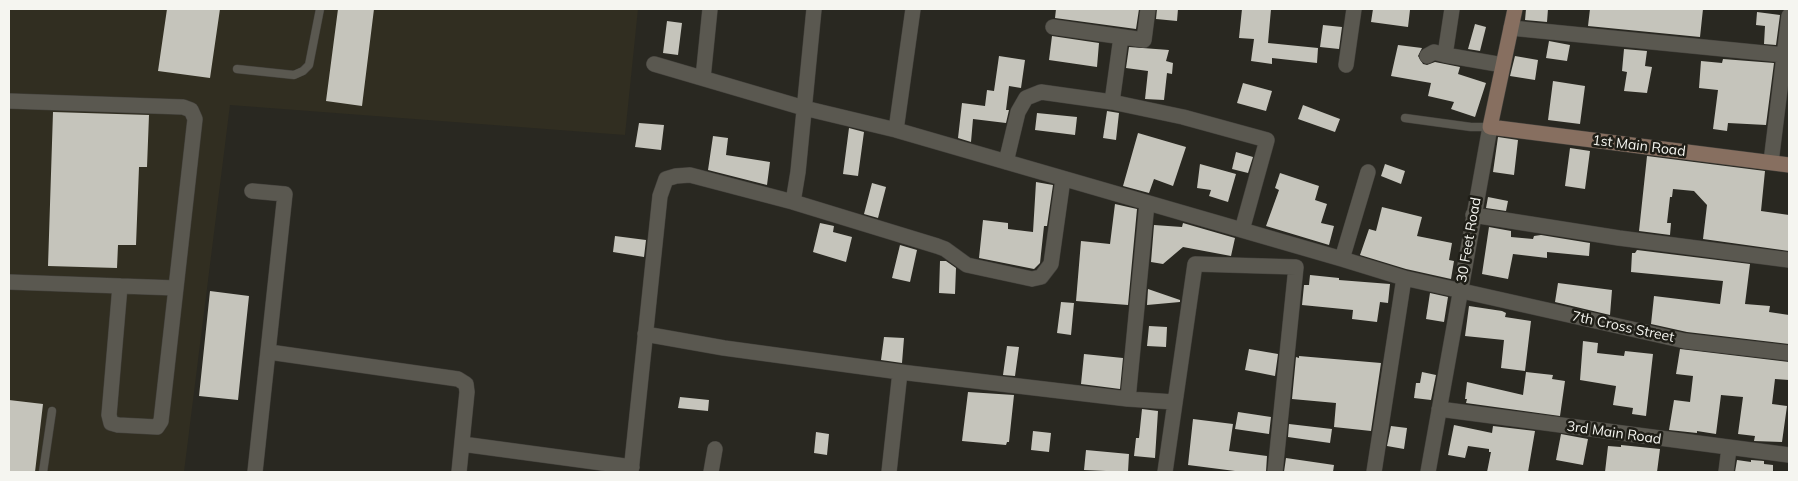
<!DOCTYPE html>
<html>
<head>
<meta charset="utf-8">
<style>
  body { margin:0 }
  #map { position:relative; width:1798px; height:481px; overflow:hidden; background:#292821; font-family:Mulish,sans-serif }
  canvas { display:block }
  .frame { position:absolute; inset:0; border:10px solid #f5f5f0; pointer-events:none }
</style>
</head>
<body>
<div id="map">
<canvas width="1798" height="481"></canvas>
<div class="frame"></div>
</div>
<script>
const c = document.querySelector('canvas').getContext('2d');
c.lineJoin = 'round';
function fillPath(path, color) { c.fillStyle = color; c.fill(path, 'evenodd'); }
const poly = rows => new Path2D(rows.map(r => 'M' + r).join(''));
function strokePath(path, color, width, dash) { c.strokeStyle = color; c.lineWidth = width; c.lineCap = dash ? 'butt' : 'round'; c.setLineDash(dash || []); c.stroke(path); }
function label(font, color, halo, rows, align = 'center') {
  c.font = font + ' Mulish,sans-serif'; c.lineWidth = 5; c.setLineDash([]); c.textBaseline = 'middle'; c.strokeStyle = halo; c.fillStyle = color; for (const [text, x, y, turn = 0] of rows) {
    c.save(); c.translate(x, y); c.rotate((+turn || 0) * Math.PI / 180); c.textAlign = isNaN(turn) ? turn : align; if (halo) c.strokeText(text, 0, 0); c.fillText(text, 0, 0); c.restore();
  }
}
const built = poly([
  [9,9,638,9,625,135,230,105,184,472,9,472]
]);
const building = poly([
  [167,9,220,9,210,78,158,71],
  [338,9,374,9,362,106,326,101],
  [1056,9,1139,9,1136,29,1055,18],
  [1157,9,1178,9,1177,21,1156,19],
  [1242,9,1271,9,1268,43,1318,48,1317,63,1272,58,1272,64,1251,61,1254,39,1239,38],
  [1373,9,1410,10,1408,27,1371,22],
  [1526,9,1548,9,1547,22,1525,20],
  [1590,9,1703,9,1700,37,1588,26],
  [1757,12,1780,15,1776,45,1764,44,1765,26,1756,25],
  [667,21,682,23,678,55,663,53],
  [1475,24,1486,27,1480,51,1468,49],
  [1323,25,1342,27,1339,49,1320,47],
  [1052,36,1099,43,1097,67,1049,60],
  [1549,41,1570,45,1567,61,1546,58],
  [1398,45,1422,48,1418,56,1423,64,1427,65,1435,62,1460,67,1458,74,1486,83,1475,117,1451,109,1454,102,1428,96,1431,83,1391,76],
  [1129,47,1169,50,1166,61,1173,63,1172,74,1167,73,1164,100,1145,99,1148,71,1126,68],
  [1624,49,1647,51,1645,66,1652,67,1647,93,1624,91,1627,72,1622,71],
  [999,56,1025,60,1021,88,1009,86,1006,110,1009,110,1006,123,973,119,971,142,958,138,962,103,985,106,987,90,994,91],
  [1515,56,1538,60,1535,80,1510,76],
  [1723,59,1774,63,1766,125,1728,123,1727,131,1713,129,1718,90,1699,88,1701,61,1722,63],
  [1553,81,1585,86,1580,124,1548,120],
  [1243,83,1272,91,1266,111,1237,103],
  [1303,105,1340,119,1335,132,1298,119],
  [1107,111,1119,113,1116,140,1103,138],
  [53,112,149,115,147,167,139,167,136,245,118,245,117,268,48,266],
  [1037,113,1077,117,1075,135,1035,130],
  [639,123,664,125,661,150,635,147],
  [849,128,864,132,858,176,843,174],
  [1138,133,1186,147,1173,186,1154,179,1149,193,1123,186],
  [713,136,728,138,726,155,770,162,767,185,708,170],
  [1498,137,1518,140,1514,175,1493,172],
  [1570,148,1590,151,1585,189,1565,186],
  [1236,152,1253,157,1248,173,1232,169],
  [1647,156,1765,171,1761,211,1789,215,1789,251,1703,239,1707,205,1694,191,1673,189,1672,197,1670,197,1667,223,1671,223,1670,235,1639,231],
  [1200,164,1236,174,1228,202,1209,196,1211,190,1197,188],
  [1385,164,1405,171,1401,184,1381,176],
  [1280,173,1319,186,1315,200,1327,204,1321,223,1334,226,1329,245,1266,226,1279,190,1275,188],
  [1036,182,1053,185,1047,226,1044,226,1040,263,1034,269,979,258,983,220,1008,223,1008,229,1033,232],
  [872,183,886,187,878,218,864,214],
  [1488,197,1508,201,1506,211,1486,208],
  [1115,204,1137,209,1128,305,1076,301,1081,241,1110,244],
  [1382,207,1422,217,1417,236,1452,243,1449,260,1454,261,1451,279,1406,269,1360,255,1369,229,1376,231],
  [820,223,834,226,833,232,852,237,846,262,813,252],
  [1183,223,1235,238,1231,256,1183,247,1163,264,1151,262,1154,225,1182,227],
  [1489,227,1511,231,1511,237,1533,239,1534,236,1541,235,1590,243,1589,256,1547,252,1547,258,1513,254,1508,279,1482,274],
  [615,236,646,240,644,257,613,252],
  [900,245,917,250,910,282,892,278],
  [1637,250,1750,264,1745,304,1770,306,1769,312,1789,315,1789,344,1687,332,1651,324,1654,296,1720,304,1723,281,1631,272,1632,253,1635,253],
  [940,261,946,261,956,268,955,294,939,293],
  [1310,275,1339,278,1339,280,1390,284,1388,303,1380,302,1377,322,1352,319,1353,310,1302,305,1304,285,1309,285],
  [1558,283,1612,290,1610,315,1555,302],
  [1148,289,1180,300,1180,302,1147,305],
  [210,291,249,296,238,400,199,396],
  [1430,293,1448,297,1444,322,1426,319],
  [1061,302,1074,303,1071,335,1057,333],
  [1469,306,1502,311,1506,313,1505,317,1531,321,1525,371,1501,368,1504,340,1465,336],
  [1149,326,1167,327,1166,347,1147,346],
  [884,337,904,338,902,363,881,360],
  [1583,341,1598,343,1597,353,1624,356,1625,351,1653,354,1646,416,1632,414,1633,408,1613,405,1616,386,1580,380],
  [1007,346,1019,347,1015,376,1003,375],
  [1249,349,1278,354,1275,376,1245,370],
  [1680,349,1789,362,1789,380,1775,379,1772,404,1787,406,1782,442,1754,441,1755,436,1738,434,1743,397,1721,395,1716,434,1697,431,1697,433,1669,430,1674,400,1690,402,1693,376,1676,374],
  [1084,354,1123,358,1120,389,1081,384],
  [1299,356,1381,363,1371,431,1334,427,1336,403,1292,399,1296,357,1299,358],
  [1422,372,1436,375,1431,400,1414,398,1416,383,1420,383],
  [1526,372,1553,375,1552,379,1565,381,1560,416,1466,403,1467,399,1465,399,1467,382,1523,395],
  [968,392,1014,395,1009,442,1007,442,1006,445,962,441],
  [680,397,709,400,708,411,678,408],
  [9,400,43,404,35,472,9,472],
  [1142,409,1158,411,1155,458,1134,456,1136,438,1139,438],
  [1238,412,1271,417,1269,434,1235,429],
  [1193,419,1233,424,1229,451,1267,456,1266,472,1234,472,1235,471,1188,465],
  [1289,424,1332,429,1330,443,1288,437],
  [1454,425,1492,433,1493,426,1535,431,1528,472,1487,472,1491,452,1489,452,1489,449,1468,446,1465,458,1448,455],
  [1391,426,1407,428,1404,449,1387,446],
  [1033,431,1051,433,1049,452,1031,450],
  [816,432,829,434,827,455,814,453],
  [1561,434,1588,439,1583,465,1556,460],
  [1621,445,1660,449,1657,472,1605,472,1608,446,1621,447],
  [1086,450,1129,454,1128,472,1084,470],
  [1286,458,1334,465,1333,472,1284,472],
  [1737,460,1751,462,1751,460,1764,461,1764,464,1773,465,1773,472,1735,472]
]);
const lane = poly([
  [237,69,294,75,303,71,309,65,320,9],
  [1405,118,1471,127,1490,127],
  [43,472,52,411]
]);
const street = poly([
  [1452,9,1445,55,1503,65],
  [1053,27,1144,40,1148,9],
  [1511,28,1784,55],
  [1121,37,1112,102,1183,117,1267,140,1242,230],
  [1427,56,1434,52,1445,55],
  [654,64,804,108,896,130,1342,259,1404,278],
  [1346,65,1354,9],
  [703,78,710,9],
  [9,101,183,107,191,110,195,119,161,421,157,427,118,425,111,423,109,415,120,286],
  [896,130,913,9],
  [1006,162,1018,112,1026,98,1041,92,1112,102],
  [1771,162,1789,16],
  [252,191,285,194,255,472],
  [793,202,937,246,945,249,967,265,1032,279,1041,277,1051,264,1063,179],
  [1147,203,1128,399,1174,402],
  [1473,215,1619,238,1789,260],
  [1342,259,1368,172],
  [9,282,176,288],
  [645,334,724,348,900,372,1128,399],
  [269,352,458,379,466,384,467,392,459,472],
  [1439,409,1789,455],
  [462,444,632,467],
  [631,472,660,196,666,179,676,176,690,175,793,202,798,172,814,9],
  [711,472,715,449],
  [889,472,900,372],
  [1165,472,1195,264,1296,267,1275,472],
  [1374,472,1404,278,1685,341,1789,353],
  [1428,472,1490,127],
  [1726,472,1729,448]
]);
const secondary = poly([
  [1515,9,1490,127,1789,165]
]);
const streetNames = [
  ["1st Main Road",1639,146,7],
  ["30 Feet Road",1469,240,-80],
  ["7th Cross Street",1623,327,12],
  ["3rd Main Road",1614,433,8]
];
fillPath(built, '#312e21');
fillPath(building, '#c5c4bb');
strokePath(lane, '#44423d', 9);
strokePath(street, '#44423d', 16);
strokePath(secondary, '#44423d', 16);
strokePath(lane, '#5a5850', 8);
strokePath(street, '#5a5850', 15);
strokePath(secondary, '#876f60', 15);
label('14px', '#f5f5f0', '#1f1e17', streetNames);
</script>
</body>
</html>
